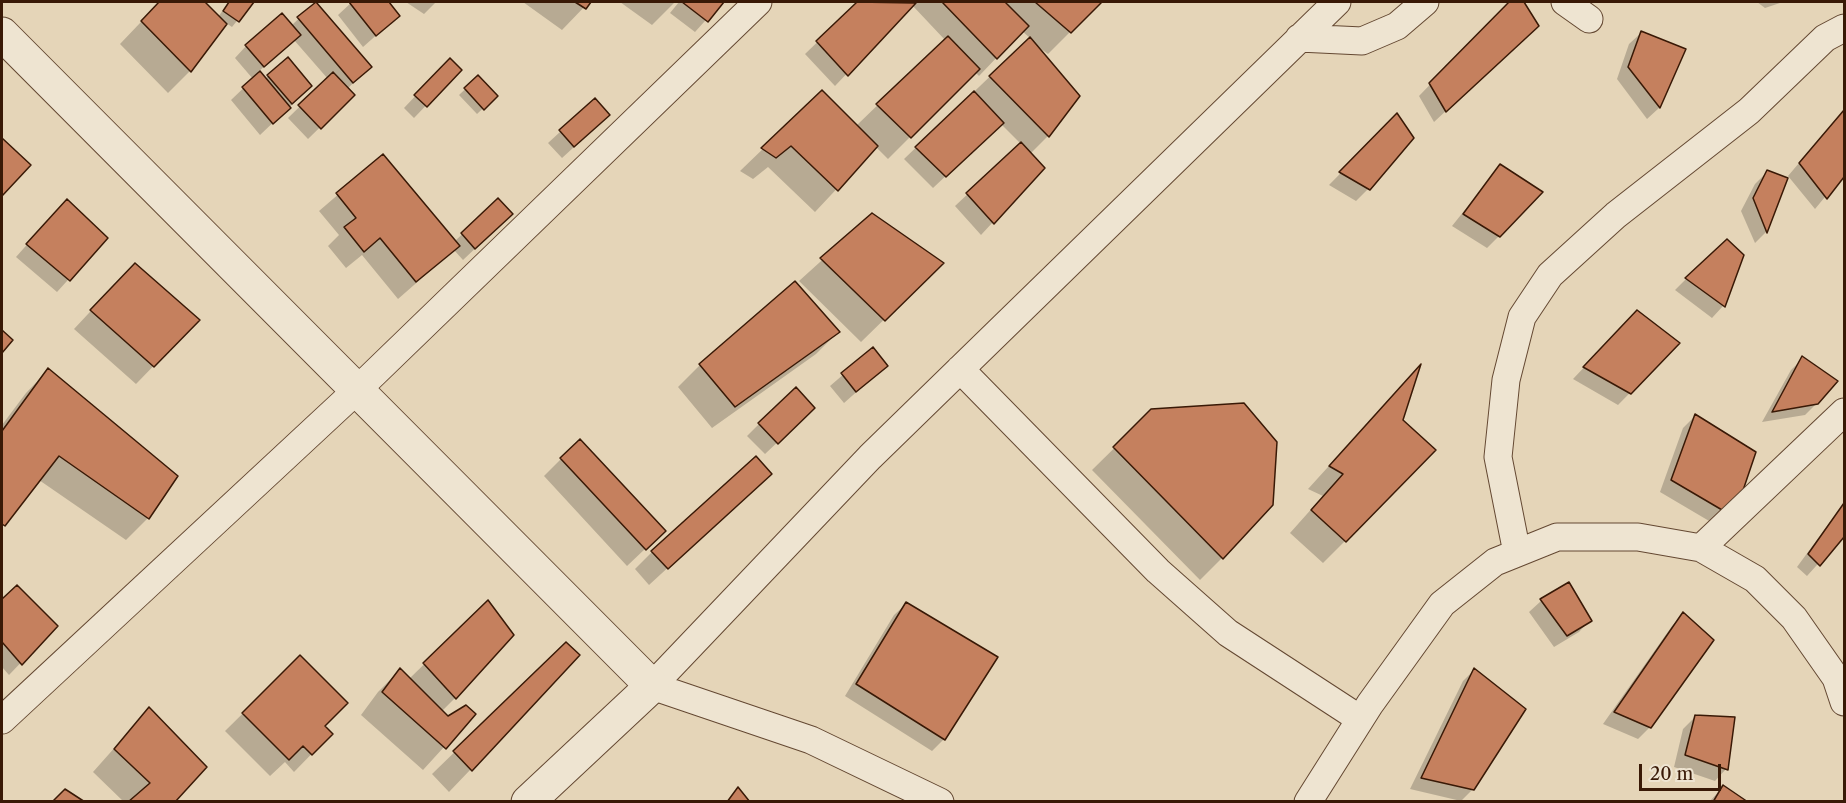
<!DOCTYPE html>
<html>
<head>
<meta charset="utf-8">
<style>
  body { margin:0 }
  #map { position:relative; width:1846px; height:803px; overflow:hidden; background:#e5d5b8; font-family:"Libre Caslon Text",serif }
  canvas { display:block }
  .frame { position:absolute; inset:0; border:3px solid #391906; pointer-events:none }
  .scale { position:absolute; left:1639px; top:764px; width:82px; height:27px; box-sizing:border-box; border:3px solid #391906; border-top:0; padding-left:8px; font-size:18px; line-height:21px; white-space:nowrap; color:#391906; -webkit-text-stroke:4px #eee4d1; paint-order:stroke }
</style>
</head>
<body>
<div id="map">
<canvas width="1846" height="803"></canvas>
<div class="frame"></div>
<div class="scale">20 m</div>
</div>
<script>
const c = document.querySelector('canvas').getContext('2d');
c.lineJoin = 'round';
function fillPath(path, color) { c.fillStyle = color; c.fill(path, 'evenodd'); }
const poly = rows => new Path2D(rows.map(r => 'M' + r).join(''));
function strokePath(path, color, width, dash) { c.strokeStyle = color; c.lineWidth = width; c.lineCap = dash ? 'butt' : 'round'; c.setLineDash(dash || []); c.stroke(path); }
const shadow = poly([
  [160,2,203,2,218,17,229,2,252,2,232,27,226,23,190,71,168,93,120,44],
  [352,2,387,2,398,16,363,47,338,15],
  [406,2,436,2,424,14],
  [523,2,589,2,562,30],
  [620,2,675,2,652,25],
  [679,2,722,2,695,32,670,13],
  [859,2,1003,2,1006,5,1009,2,1100,2,1048,54,1033,43,1078,96,1048,136,1030,154,1043,168,981,235,955,206,1021,144,1001,124,933,188,904,159,1030,38,1022,31,979,76,975,72,888,159,876,147,815,212,768,167,753,179,740,171,822,92,856,126,945,40,912,5,835,86,805,54],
  [1510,2,1522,2,1537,26,1434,122,1419,96],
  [1757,2,1783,2,1765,8],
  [315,3,370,67,347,89,353,95,308,139,288,118,328,79,294,40,258,72,265,80,268,76,299,98,260,135,231,100,253,79,235,58,246,46,291,26],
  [1641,33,1684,49,1659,108,1647,119,1617,79,1629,44],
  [460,70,414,118,404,108,438,72],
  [478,77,496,96,477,114,459,95],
  [595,100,596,127,562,158,548,143],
  [1844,110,1844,174,1815,209,1788,176],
  [1397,116,1368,189,1356,201,1329,185],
  [2,140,29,165,2,193],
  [383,156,454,242,498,200,499,226,463,260,454,250,398,299,362,255,346,268,328,246,339,235,319,211],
  [1500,166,1499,236,1487,248,1452,226],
  [1767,172,1786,179,1766,232,1755,243,1741,211,1755,184],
  [55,213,106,238,57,292,16,257],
  [872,215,942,263,861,342,799,281],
  [1742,256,1723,306,1712,318,1675,290,1686,279],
  [117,283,198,320,136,384,74,329],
  [1625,324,1678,344,1618,405,1573,379],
  [838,332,816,354,712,428,678,387,700,365],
  [873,349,886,366,844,403,830,386],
  [1803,358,1817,403,1805,415,1762,422,1791,370],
  [1417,369,1345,541,1323,563,1290,533,1323,496,1308,489],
  [48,370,148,518,126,540,39,480,3,526,2,425,26,393],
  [1152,411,1222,558,1200,580,1092,470],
  [1695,416,1754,452,1721,528,1660,492,1683,428],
  [801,420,765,454,747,436,759,424],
  [561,459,646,548,627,566,544,476],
  [770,474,649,585,635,569,652,552],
  [1844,503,1844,535,1807,576,1797,567],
  [1568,584,1590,620,1579,632,1554,647,1529,612,1541,601],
  [17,587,56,626,9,675,2,667,2,601],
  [488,602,455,698,441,712,447,718,474,714,423,770,361,715,378,692,400,670,409,679],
  [906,604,944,739,932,751,845,696,894,615],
  [1683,614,1650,727,1638,739,1603,724,1672,626],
  [566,644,471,769,449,792,432,774],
  [300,657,323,726,331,734,294,772,285,762,270,776,225,731],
  [1474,670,1473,789,1461,801,1410,789,1463,681],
  [149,709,172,802,124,802,93,772],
  [1695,717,1726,769,1715,781,1674,767,1683,729],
  [1723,787,1745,802,1709,802]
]);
const building = poly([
  [159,2,205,2,227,24,191,72,141,21,159,2],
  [229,2,254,2,239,22,223,11,229,2],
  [316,2,372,67,353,83,297,17,316,2],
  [349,2,389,2,400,16,376,36,349,2],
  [575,2,591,2,586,9,575,2],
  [682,2,724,2,708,22,682,2],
  [857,2,916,3,848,76,816,41,857,2],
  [942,2,1005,2,1029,26,997,59,942,2],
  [1035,2,1102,2,1071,33,1035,2],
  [1509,2,1524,2,1539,26,1446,112,1429,83,1509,2],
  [282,13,301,35,264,67,245,45,282,13],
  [1641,31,1686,49,1660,108,1628,67,1641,31],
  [948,36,980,69,911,138,876,104,948,36],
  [1030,37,1080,96,1049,137,989,76,1030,37],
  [288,57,312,86,292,104,267,75,288,57],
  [450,58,462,70,427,107,414,95,450,58],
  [260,71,291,108,273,124,242,87,260,71],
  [333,72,355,95,321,129,298,105,333,72],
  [478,75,498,96,484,110,464,88,478,75],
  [822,90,878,146,838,191,791,146,776,158,761,148,822,90],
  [974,91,1004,123,946,177,915,147,974,91],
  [595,98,610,115,574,147,559,130,595,98],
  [1844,110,1844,177,1827,199,1799,163,1844,110],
  [1397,113,1414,138,1370,190,1339,172,1397,113],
  [2,138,31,165,2,196,2,138],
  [1021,142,1045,168,994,224,966,193,1021,142],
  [383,154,460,246,416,282,380,238,364,252,344,227,356,218,336,193,383,154],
  [1500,164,1543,192,1500,237,1463,214,1500,164],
  [1767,170,1788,178,1767,233,1753,198,1767,170],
  [498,198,513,214,475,249,461,233,498,198],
  [67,199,108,238,70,281,26,244,67,199],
  [872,213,944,263,885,321,820,258,872,213],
  [1727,239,1744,255,1725,307,1685,278,1727,239],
  [135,263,200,320,154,367,90,310,135,263],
  [795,281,840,332,735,407,699,364,795,281],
  [1637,310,1680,343,1631,394,1583,367,1637,310],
  [2,330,13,340,2,353,2,330],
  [873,347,888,366,856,392,841,373,873,347],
  [1802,356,1838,381,1818,404,1772,412,1802,356],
  [1421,364,1403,420,1436,450,1346,542,1311,510,1343,474,1329,466,1421,364],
  [48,368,178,476,149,519,59,456,5,526,2,524,2,431,48,368],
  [796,387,815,408,778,444,758,423,796,387],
  [1244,403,1277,442,1273,505,1223,559,1113,447,1151,409,1244,403],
  [1695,414,1756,452,1734,517,1671,480,1695,414],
  [580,439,666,531,646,550,560,458,580,439],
  [756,456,772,474,668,569,651,551,756,456],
  [1844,503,1844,537,1820,566,1808,554,1844,503],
  [1569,582,1592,621,1567,636,1540,599,1569,582],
  [17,585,58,626,22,665,2,642,2,599,17,585],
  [488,600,514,635,456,699,423,663,488,600],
  [906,602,998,657,945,740,856,684,906,602],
  [1683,612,1714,640,1651,728,1614,712,1683,612],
  [566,642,580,655,472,771,453,751,566,642],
  [300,655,348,703,325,726,333,734,312,755,303,746,289,760,242,713,300,655],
  [400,668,448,716,466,705,476,714,446,749,382,692,400,668],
  [1474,668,1526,709,1474,790,1421,778,1474,668],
  [149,707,207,767,175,802,128,802,150,783,114,749,149,707],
  [1695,715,1735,717,1728,770,1685,755,1695,715],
  [1723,785,1748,802,1713,802,1723,785],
  [738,787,750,802,727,802,738,787],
  [65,789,85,802,52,802,65,789]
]);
const minor = poly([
  [1565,2,1589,19],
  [1299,38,1362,41,1397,26,1425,2],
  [960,369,1158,571,1228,633,1360,719],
  [1701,548,1844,412],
  [1517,553,1498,457,1506,380,1522,317,1550,275,1616,215,1749,111,1825,38,1844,28],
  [2,720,357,390,758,2],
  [940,802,811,740,652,686,870,457,1337,2],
  [1308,802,1370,704,1442,604,1495,562,1557,537,1638,537,1701,548,1755,579,1794,618,1836,678,1844,702]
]);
const tertiary = poly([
  [2,34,652,686,528,802]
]);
fillPath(shadow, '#0003');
fillPath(building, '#c5805e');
strokePath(building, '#391906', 1.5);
strokePath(minor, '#644832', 29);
strokePath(tertiary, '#644832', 35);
strokePath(minor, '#eee4d1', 27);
strokePath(tertiary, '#eee4d1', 33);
</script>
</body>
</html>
